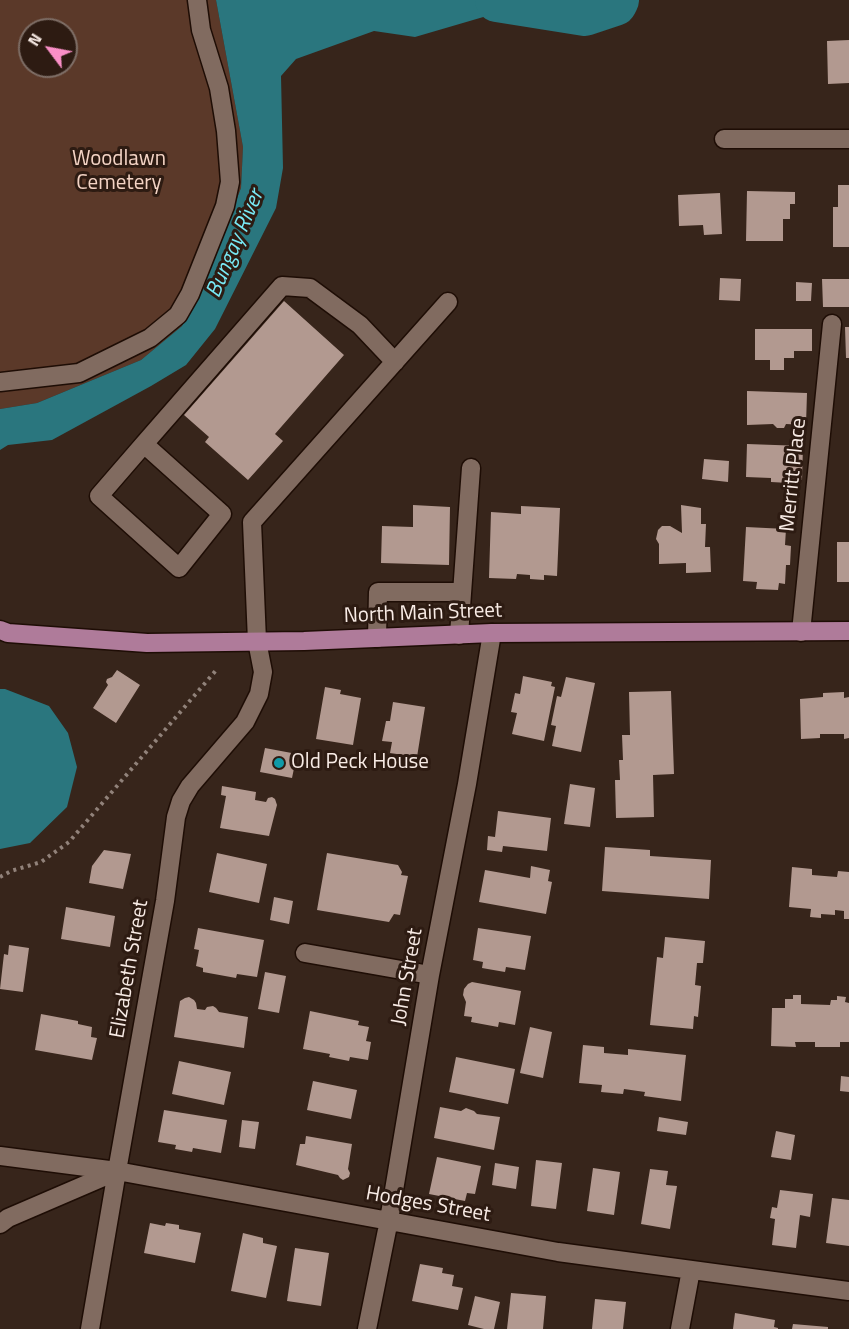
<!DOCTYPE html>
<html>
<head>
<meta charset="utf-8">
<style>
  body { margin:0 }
  #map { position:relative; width:849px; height:1329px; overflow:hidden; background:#37251b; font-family:"Titillium Web",sans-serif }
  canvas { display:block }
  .north { position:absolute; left:18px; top:18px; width:60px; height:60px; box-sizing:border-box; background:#2d1b12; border:2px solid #7e6e66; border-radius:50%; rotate:302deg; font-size:16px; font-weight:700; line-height:24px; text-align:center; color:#f8ebe5 }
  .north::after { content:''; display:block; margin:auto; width:21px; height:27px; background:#fa8fc7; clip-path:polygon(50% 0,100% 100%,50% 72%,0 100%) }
</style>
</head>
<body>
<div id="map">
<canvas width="849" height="1329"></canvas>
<div class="north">N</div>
</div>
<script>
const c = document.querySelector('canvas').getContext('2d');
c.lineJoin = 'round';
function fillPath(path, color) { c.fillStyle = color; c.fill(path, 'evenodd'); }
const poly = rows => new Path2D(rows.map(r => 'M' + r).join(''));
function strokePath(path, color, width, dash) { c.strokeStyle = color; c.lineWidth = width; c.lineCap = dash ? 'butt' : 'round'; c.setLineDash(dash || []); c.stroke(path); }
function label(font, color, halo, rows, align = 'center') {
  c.font = font + ' "Titillium Web",sans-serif'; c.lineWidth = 6; c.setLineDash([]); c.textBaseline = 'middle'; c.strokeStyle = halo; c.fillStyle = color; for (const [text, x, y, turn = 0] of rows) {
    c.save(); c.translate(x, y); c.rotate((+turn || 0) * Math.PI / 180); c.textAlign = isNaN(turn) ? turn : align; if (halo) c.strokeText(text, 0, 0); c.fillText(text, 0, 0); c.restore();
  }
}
const green = poly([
  [0,0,216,0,243,147,241,188,203,285,182,326,141,360,37,403,0,409],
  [30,30,66,30,66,66,30,66]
]);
const water = poly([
  [216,0,608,0,631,12,616,26,594,31,543,29,497,13,415,37,374,31,296,59,281,76,283,168,276,208,215,329,186,365,151,386,52,440,8,445,0,450,0,409,37,403,141,360,182,326,203,285,241,188,243,147],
  [0,689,5,689,49,706,68,733,77,767,67,807,30,843,0,849]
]);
const river = poly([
  [497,0,585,14,615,4,617,0]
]);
const building = poly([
  [849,40,849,83,828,84,827,41],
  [838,185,849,185,849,247,833,247,833,207,838,207],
  [747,191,795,192,795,204,790,204,790,219,783,219,783,241,746,241],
  [720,193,722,234,704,235,703,225,679,226,678,195],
  [720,278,741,279,740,301,719,300],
  [822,279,849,279,849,307,823,307],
  [796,282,812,283,811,301,796,301],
  [284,301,344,355,275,434,283,441,248,480,205,442,209,437,184,415],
  [845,327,849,327,849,358,846,358],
  [755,329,812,329,812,351,794,351,794,358,784,358,784,370,770,370,770,360,755,360],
  [747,391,807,393,806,425,786,424,784,428,777,428,773,424,747,425],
  [747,444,803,446,802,480,789,479,789,483,771,482,771,478,746,477],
  [704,459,729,461,728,482,702,479],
  [413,505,450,507,449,565,381,563,382,526,413,527],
  [681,505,701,508,701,524,706,524,705,547,710,547,711,572,686,573,686,563,659,564,659,544,656,539,658,530,662,526,670,526,682,533],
  [521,506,560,508,557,576,544,575,544,580,530,579,530,575,517,574,516,579,489,578,491,512,521,514],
  [746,527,786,529,785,545,791,546,790,565,786,565,785,584,779,583,778,590,756,589,757,582,743,581],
  [837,542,849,542,849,582,837,582],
  [117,670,140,685,116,723,93,708,108,685,106,682,107,679,112,677],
  [523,676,552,682,551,686,555,687,544,741,512,734,517,713,511,712,515,693,520,694],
  [566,677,595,683,581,752,552,746,556,726,551,725,557,696,561,697],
  [325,687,341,690,340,694,361,698,353,745,316,739],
  [671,691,674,774,653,775,654,817,616,818,615,780,620,780,619,760,623,760,622,735,630,735,629,692],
  [844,692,844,698,849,697,849,738,844,739,844,734,820,734,820,738,801,739,800,699,823,697,823,693],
  [393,702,425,707,417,757,390,753,392,742,382,741,386,721,390,721],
  [265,748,297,754,292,778,260,772],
  [570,784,595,788,590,827,564,824],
  [222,786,256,792,255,800,266,802,268,798,272,797,275,799,277,805,269,836,220,828,226,796,221,795],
  [498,811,551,818,547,851,503,846,502,852,487,850,488,836,495,837],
  [605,847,650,850,650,856,711,860,709,899,602,891],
  [104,850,131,854,123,889,89,883,92,866],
  [217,853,267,864,259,903,209,892],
  [327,853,398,865,402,872,401,875,408,876,400,915,394,914,389,922,317,910],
  [531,866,550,870,548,881,552,882,546,914,479,902,485,870,530,878],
  [792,867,812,869,812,875,837,877,838,871,849,872,849,919,844,919,844,911,835,910,835,915,821,914,821,918,810,917,811,909,789,907],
  [274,897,293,901,289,924,270,920],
  [66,907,115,916,110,947,61,939],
  [198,928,264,940,257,977,237,974,236,978,203,972,203,968,196,966,199,950,194,949],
  [478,928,531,936,525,970,506,967,505,972,482,968,483,962,473,960],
  [665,937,705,941,703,963,697,963,695,985,701,986,698,1017,694,1016,693,1029,650,1025,657,957,663,958],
  [9,945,29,948,23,992,0,989,4,954,8,955],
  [265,972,286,976,279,1013,258,1009],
  [472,982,521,991,515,1025,499,1022,498,1027,471,1022,472,1017,464,1016,466,1002,463,995,464,989,468,984],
  [793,995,801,995,801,1004,830,1005,831,1000,837,1000,837,996,846,997,845,1002,849,1003,849,1042,840,1042,840,1047,815,1047,815,1042,795,1042,796,1047,771,1046,772,1008,785,1008,785,999,793,999],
  [189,997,194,1000,196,1003,197,1009,205,1010,207,1007,213,1006,216,1008,219,1012,248,1017,244,1048,174,1037,180,1001,185,998],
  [310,1011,359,1021,358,1025,369,1027,366,1041,371,1042,368,1060,350,1057,349,1061,329,1057,330,1054,303,1049],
  [41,1014,78,1021,78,1024,92,1027,91,1037,97,1038,92,1060,35,1050],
  [530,1027,552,1032,543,1078,520,1073],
  [583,1045,604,1047,604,1053,628,1055,628,1049,686,1055,681,1101,644,1096,645,1092,624,1089,623,1094,601,1092,602,1085,579,1083],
  [456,1057,515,1069,508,1104,449,1092],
  [179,1061,231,1072,224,1105,172,1094],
  [841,1076,849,1077,849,1092,840,1091],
  [313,1081,357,1090,351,1119,307,1110],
  [440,1107,461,1111,466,1108,474,1111,477,1114,500,1117,494,1150,434,1138],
  [164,1110,227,1120,221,1153,193,1148,192,1152,175,1149,176,1145,158,1142],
  [659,1117,688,1122,686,1135,657,1131],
  [242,1120,259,1122,255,1149,239,1147],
  [776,1131,795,1135,791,1160,771,1157],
  [306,1136,352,1144,348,1169,350,1173,349,1177,343,1180,340,1178,338,1175,296,1165,300,1144,305,1144],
  [437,1157,481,1166,475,1194,467,1193,465,1201,429,1194],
  [536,1160,562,1163,556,1209,531,1206],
  [495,1163,519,1167,516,1189,492,1185],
  [593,1168,620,1172,614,1215,587,1211],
  [650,1169,668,1171,666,1185,677,1186,670,1229,641,1224],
  [780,1190,813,1194,810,1217,800,1215,796,1248,772,1245,775,1219,770,1218,772,1207,777,1208],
  [832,1198,849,1200,849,1246,826,1243],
  [150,1223,165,1226,166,1223,179,1225,179,1229,201,1233,195,1263,144,1253],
  [243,1233,263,1238,263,1243,277,1246,266,1298,231,1291],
  [295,1248,329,1253,321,1306,287,1301],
  [420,1264,443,1268,442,1273,454,1275,452,1286,463,1288,458,1310,412,1301],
  [511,1293,546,1296,543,1329,507,1329],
  [475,1296,500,1302,494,1329,484,1329,468,1325],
  [595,1299,626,1302,623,1329,592,1329],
  [735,1313,775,1320,774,1327,778,1328,778,1329,733,1329],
  [793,1324,828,1327,828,1329,792,1329]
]);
const path = poly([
  [0,877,11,871,41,862,69,842,218,668]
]);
const minor = poly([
  [724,139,849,139],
  [0,382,79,373,150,338,178,315,190,294,225,206,230,182,226,131,219,88,201,30,197,0],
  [144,444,99,496,179,568,222,514,144,444,282,286,310,288,360,325,395,362],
  [801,632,832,324],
  [459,635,471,468],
  [377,638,378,592,462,592],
  [305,953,430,975],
  [0,1156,117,1171,558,1252,849,1291],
  [0,1224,8,1218,115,1172],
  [90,1329,117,1171,165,901,176,817,181,801,190,786,245,722,259,694,263,672,257,641,252,522,448,302],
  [367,1329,389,1220,430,975,467,784,492,633],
  [680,1329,691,1270]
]);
const major = poly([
  [0,630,8,633,147,643,304,641,492,633,849,631]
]);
const markers = [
  [279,763,6,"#0f9aa8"]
];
const parkNames = [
  ["Woodlawn",119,160],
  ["Cemetery",119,184]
];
const streetNames = [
  ["Merritt Place",794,475,-84],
  ["North Main Street",423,614,-2],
  ["Elizabeth Street",130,969,-80],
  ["John Street",408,977,-80],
  ["Hodges Street",428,1205,10]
];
const poiNames = [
  ["Old Peck House",291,763]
];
const waterNames = [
  ["Bungay River",236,244,-67]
];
fillPath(green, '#5b3929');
fillPath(water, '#2a767e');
strokePath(river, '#2a767e', 44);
fillPath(building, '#b29990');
strokePath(minor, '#1e0d05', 21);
strokePath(major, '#1e0d05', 21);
strokePath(path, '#91827a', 4, [3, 4.5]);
strokePath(minor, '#816b60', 18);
strokePath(major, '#af7b9a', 18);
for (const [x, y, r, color] of markers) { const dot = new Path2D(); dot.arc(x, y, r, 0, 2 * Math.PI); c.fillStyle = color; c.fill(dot); strokePath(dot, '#2d1b12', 2); }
label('21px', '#f4d4c5', '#2d1b12', parkNames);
label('21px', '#f8ebe5', '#2d1b12', streetNames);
label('21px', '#f8ebe5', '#2d1b12', poiNames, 'left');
label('italic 22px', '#78e9f5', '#2d1b12', waterNames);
</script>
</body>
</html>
